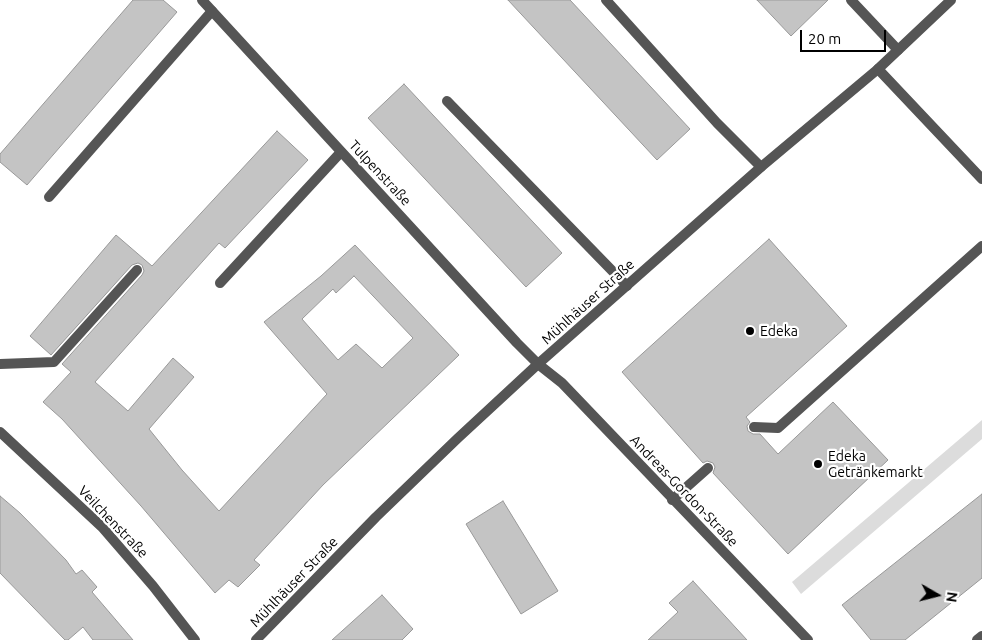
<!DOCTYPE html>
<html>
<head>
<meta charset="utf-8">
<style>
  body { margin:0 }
  #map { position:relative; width:982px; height:640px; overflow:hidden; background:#fff; font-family:Ubuntu,sans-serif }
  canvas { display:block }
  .north { position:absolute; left:912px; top:570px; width:50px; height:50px; -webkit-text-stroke:4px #fff; paint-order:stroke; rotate:98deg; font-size:14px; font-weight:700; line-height:20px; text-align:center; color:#000 }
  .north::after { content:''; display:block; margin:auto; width:18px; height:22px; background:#000; clip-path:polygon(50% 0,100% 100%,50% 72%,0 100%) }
  .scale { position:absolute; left:800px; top:30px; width:86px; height:22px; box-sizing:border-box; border:2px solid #000; border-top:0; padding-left:6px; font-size:15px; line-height:18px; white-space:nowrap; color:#000; -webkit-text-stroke:4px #fff; paint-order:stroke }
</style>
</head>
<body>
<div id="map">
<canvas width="982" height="640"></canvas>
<div class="north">N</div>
<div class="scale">20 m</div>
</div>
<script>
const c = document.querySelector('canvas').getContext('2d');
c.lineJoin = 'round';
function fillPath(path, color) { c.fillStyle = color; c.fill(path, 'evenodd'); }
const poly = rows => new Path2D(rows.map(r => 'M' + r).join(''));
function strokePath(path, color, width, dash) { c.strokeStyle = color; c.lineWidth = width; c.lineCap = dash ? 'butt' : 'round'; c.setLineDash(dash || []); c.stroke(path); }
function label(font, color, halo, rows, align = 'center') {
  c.font = font + ' Ubuntu,sans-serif'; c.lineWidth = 4.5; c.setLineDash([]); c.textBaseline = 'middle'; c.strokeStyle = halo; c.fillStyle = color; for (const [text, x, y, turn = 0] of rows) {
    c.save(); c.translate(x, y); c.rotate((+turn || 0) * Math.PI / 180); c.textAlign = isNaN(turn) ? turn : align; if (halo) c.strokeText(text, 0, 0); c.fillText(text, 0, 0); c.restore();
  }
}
const green = poly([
  [982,420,982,439,801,594,792,582]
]);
const building = poly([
  [133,0,163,0,177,12,27,185,0,162,0,154,133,0],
  [508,0,570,0,690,129,657,160,508,0],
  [757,0,828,0,791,36,757,0],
  [404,84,562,253,526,287,368,118,404,84],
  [277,131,308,160,225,248,219,243,95,382,128,411,173,358,194,377,149,429,182,470,219,511,327,394,264,322,321,276,355,245,459,355,323,485,254,560,260,565,238,587,229,580,215,593,141,506,62,419,43,402,71,372,62,364,142,275,144,271,142,265,138,263,132,265,51,355,30,336,116,235,152,266,277,131],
  [354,276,413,338,382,368,356,344,338,360,302,319,333,289,336,293,354,276],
  [769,239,847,326,746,417,750,422,747,426,748,431,753,434,760,434,778,454,833,402,888,460,788,554,713,473,715,467,713,463,707,461,703,463,622,372,769,239],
  [982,494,982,578,905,640,871,640,842,605,982,494],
  [0,496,20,513,66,560,76,574,82,570,97,587,92,592,133,640,93,640,83,627,68,640,65,640,0,573,0,496],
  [503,501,558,591,521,614,466,524,503,501],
  [693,581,747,640,648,640,678,612,669,603,693,581],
  [382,595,413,629,402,640,332,640,382,595]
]);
const service = poly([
  [606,0,717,123,761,167],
  [851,0,898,50],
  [447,101,627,286],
  [49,197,212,11],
  [220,283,341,152],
  [0,364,54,362,137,270],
  [754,427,778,428,982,246],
  [672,500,708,468]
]);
const minor = poly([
  [202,0,517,343,538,364,562,383,808,640],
  [878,69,982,179],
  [0,432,102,527,153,586,195,640],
  [977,640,982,636]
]);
const tertiary = poly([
  [256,640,376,517,458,438,538,364,761,167,878,69,951,0]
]);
const markers = [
  [750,331,5,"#000"],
  [818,464,5,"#000"]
];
const streetNames = [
  ["Tulpenstraße",380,173,47],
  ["Mühlhäuser Straße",588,302,-42],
  ["Andreas-Gordon-Straße",684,491,46],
  ["Veilchenstraße",113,522,46],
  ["Mühlhäuser Straße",294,582,-46]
];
const poiNames = [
  ["Edeka",760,331],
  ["Edeka",828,456],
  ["Getränkemarkt",828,472]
];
fillPath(green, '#dcdcdc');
fillPath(building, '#c4c4c4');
strokePath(building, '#999', 1);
strokePath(service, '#555', 10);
strokePath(minor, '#555', 10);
strokePath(tertiary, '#555', 10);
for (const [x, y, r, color] of markers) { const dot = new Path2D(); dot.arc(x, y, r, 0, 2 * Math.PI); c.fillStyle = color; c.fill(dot); strokePath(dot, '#fff', 2); }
label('14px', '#000', '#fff', streetNames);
label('14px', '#000', '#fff', poiNames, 'left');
</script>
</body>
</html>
